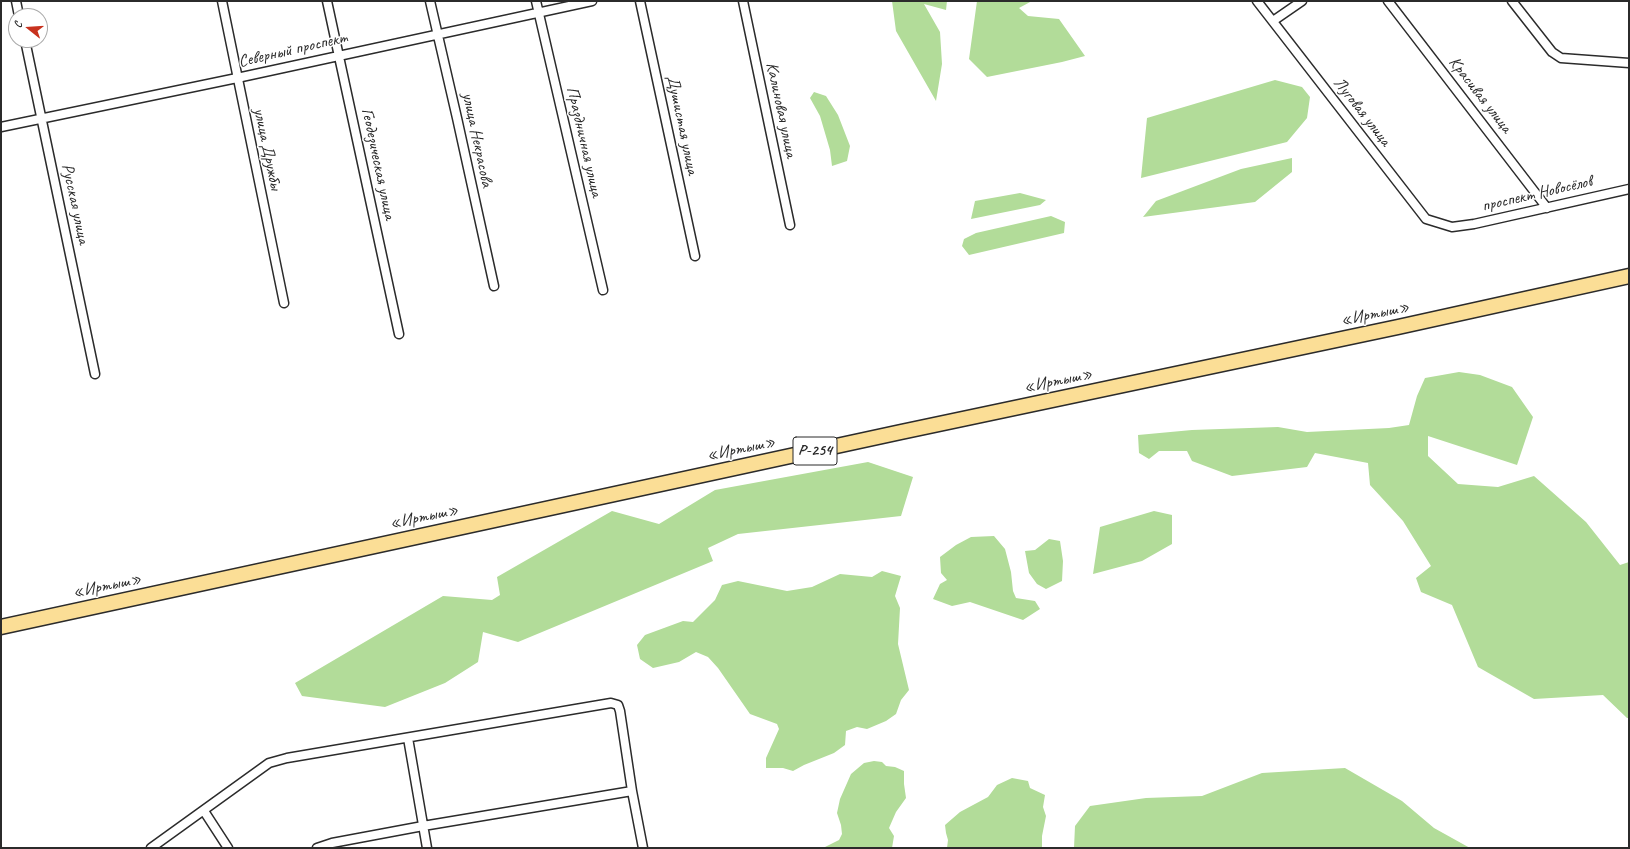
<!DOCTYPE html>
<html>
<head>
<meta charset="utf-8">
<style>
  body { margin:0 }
  #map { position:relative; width:1630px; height:849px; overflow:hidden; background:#fff; font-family:Caveat,sans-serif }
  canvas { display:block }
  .frame { position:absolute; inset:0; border:2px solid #2b2b2b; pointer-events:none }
  .north { position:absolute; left:8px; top:8px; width:40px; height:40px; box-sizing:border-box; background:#fff; border:1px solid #aaa; border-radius:50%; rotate:287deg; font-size:11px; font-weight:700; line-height:16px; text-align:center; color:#2b2b2b }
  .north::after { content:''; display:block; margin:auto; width:14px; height:18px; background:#c8321e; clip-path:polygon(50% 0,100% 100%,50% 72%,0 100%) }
</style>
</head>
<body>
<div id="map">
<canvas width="1630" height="849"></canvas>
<div class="frame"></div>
<div class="north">С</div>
</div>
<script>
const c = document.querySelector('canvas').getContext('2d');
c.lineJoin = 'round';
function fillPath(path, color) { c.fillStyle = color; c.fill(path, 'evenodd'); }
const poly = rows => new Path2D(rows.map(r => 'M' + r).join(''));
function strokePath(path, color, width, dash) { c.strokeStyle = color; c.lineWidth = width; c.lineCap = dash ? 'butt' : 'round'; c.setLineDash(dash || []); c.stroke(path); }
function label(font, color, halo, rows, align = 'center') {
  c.font = font + ' Caveat,sans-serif'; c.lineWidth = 3; c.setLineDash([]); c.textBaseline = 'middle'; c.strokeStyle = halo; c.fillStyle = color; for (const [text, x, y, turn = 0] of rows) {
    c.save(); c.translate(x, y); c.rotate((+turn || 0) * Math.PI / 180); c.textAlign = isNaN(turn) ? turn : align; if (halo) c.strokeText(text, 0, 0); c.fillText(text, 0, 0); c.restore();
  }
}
const green = poly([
  [892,1,947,1,946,10,924,4,940,32,942,64,936,101,896,31],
  [977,1,1032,1,1019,8,1028,16,1059,19,1085,56,1062,62,987,77,969,59],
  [1275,80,1302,87,1310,97,1307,118,1287,142,1141,178,1147,118],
  [814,92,826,96,838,115,850,146,847,161,832,166,830,150,820,116,810,98],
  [1292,158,1292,172,1255,202,1143,217,1156,201,1241,169],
  [1020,193,1046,200,1040,205,971,219,975,201],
  [1051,216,1065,222,1064,233,969,255,962,246,964,239,976,233],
  [1459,372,1480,375,1512,387,1533,417,1517,465,1428,436,1428,456,1458,484,1498,487,1534,476,1586,522,1620,565,1629,562,1629,718,1627,718,1603,695,1534,699,1478,667,1452,605,1421,592,1416,578,1431,566,1403,521,1370,485,1368,463,1315,453,1307,467,1232,476,1192,461,1187,451,1159,451,1149,459,1139,453,1138,435,1192,430,1278,427,1307,432,1389,428,1409,425,1417,396,1425,378],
  [868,462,913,477,901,516,738,534,708,548,713,561,518,642,483,632,478,662,445,683,385,707,302,696,295,683,443,596,492,600,500,595,497,577,612,511,659,524,715,490],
  [1154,511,1172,515,1172,544,1142,561,1093,574,1100,527],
  [994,536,1005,549,1011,572,1013,591,1016,598,1035,601,1040,609,1023,620,970,602,952,606,933,599,940,584,947,580,941,573,940,557,956,545,971,537],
  [1049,539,1060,541,1063,561,1062,581,1046,589,1037,584,1029,573,1025,551,1035,550],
  [882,571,901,576,895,596,900,608,898,644,909,690,901,700,896,714,886,721,867,729,857,727,846,731,845,745,834,753,804,765,793,771,783,768,766,768,766,758,779,729,777,724,750,714,718,668,708,657,696,652,679,662,653,668,640,659,637,645,645,635,683,621,693,622,715,600,722,585,738,581,787,591,812,587,840,574,872,577],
  [874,761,882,762,886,766,895,767,904,771,904,784,906,798,896,812,889,828,894,836,892,848,823,848,839,840,842,834,841,825,837,813,840,799,851,774,864,763],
  [1345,768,1402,801,1434,828,1470,848,1074,848,1075,826,1090,806,1146,798,1202,796,1262,773],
  [1012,778,1028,781,1030,788,1045,795,1043,807,1046,816,1042,836,1042,848,947,848,948,840,946,833,945,825,960,812,988,797,997,785]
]);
const minor = poly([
  [16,1,19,16],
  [222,1,284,303],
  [327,1,399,334],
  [430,1,457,118,494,286],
  [536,1,603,290],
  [640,1,695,256],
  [743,1,790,225],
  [1257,1,1426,219,1452,227,1474,224,1629,189],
  [1388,1,1547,208],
  [1512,1,1552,52,1561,58,1629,63],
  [1273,21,1302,1],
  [25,40,95,374],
  [1,127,237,78,592,1],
  [408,738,427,848],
  [204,811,228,848],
  [151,848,269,763,287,758,611,703,618,705,620,711,632,791,643,848],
  [317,848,332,843,423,826,632,791]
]);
const trunk = poly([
  [1,627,901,432,1398,327,1629,276]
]);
const shields = [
  [815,451,44]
];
const shieldNames = [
  ["Р-254",815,451]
];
const streetNames = [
  ["Северный проспект",293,50,-13],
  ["Красивая улица",1480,95,52],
  ["Калиновая улица",781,110,78],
  ["Луговая улица",1362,112,52],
  ["Душистая улица",682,125,78],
  ["улица Некрасова",477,140,78],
  ["Праздничная улица",584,142,77],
  ["улица Дружбы",267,149,78],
  ["Геодезическая улица",378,164,78],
  ["проспект Новосёлов",1537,194,-13],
  ["Русская улица",75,204,78],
  ["«Иртыш»",1375,314,-12],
  ["«Иртыш»",1058,381,-12],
  ["«Иртыш»",741,449,-12],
  ["«Иртыш»",424,517,-12],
  ["«Иртыш»",107,586,-12]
];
fillPath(green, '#b2dc99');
strokePath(minor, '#2b2b2b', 11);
strokePath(trunk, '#2b2b2b', 17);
strokePath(minor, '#fff', 8);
strokePath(trunk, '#fbde96', 14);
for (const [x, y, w] of shields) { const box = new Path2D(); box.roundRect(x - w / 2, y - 14, w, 28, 3); c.fillStyle = '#fff'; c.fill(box); strokePath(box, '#2b2b2b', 1); }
label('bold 16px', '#2b2b2b', null, shieldNames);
label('17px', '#2b2b2b', '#fff', streetNames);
</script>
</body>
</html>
